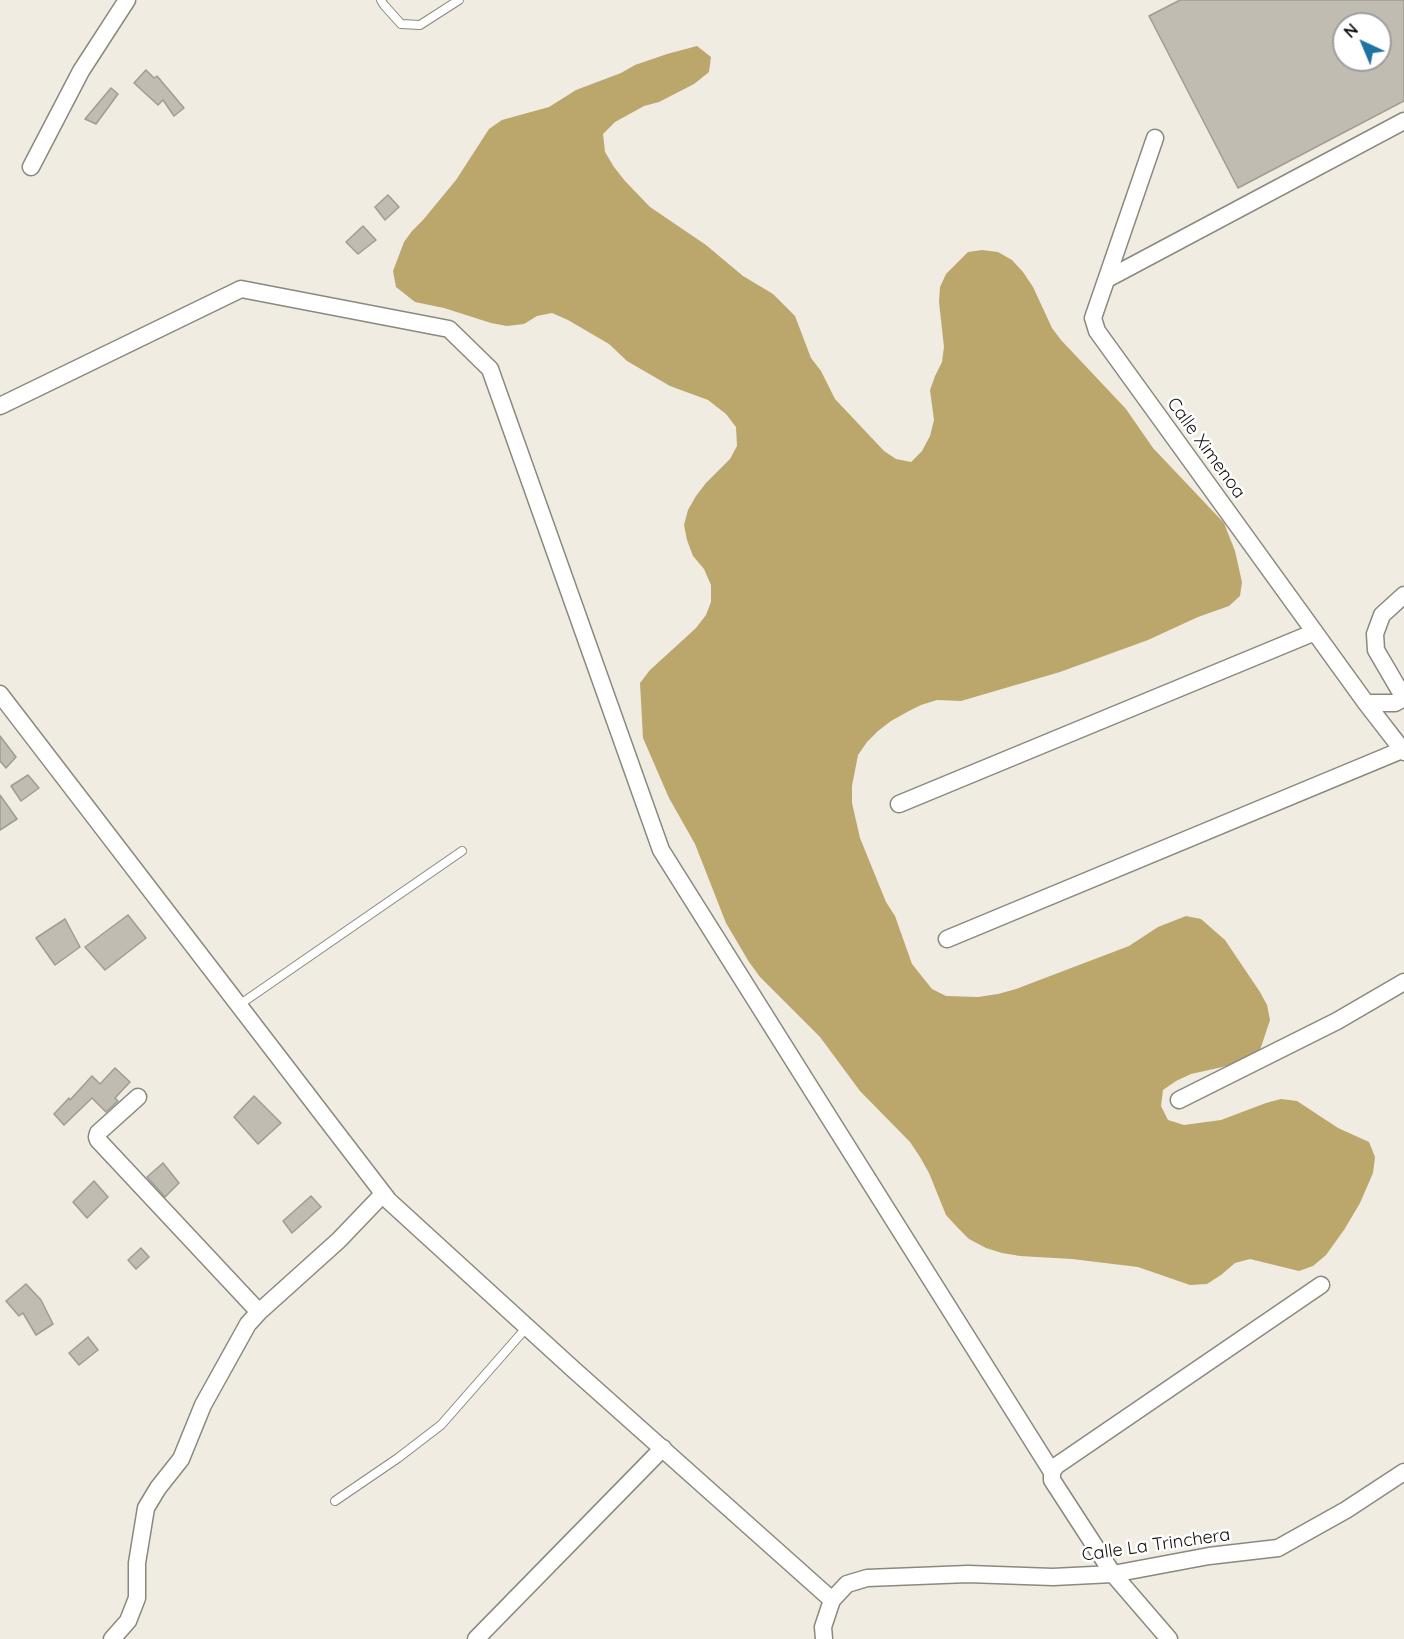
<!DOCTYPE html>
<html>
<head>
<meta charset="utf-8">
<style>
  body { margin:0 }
  #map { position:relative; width:1404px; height:1639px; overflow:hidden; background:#f0ece1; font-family:Quicksand,sans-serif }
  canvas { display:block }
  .north { position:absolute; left:1332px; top:12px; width:60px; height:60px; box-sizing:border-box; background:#fff; border:2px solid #9f9e9d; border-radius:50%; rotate:316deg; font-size:16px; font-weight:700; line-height:24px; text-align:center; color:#0e0c09 }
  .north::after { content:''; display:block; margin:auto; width:21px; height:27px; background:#1e73a3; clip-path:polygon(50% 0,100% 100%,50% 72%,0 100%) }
</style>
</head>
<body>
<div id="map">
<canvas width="1404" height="1639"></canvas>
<div class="north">N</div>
</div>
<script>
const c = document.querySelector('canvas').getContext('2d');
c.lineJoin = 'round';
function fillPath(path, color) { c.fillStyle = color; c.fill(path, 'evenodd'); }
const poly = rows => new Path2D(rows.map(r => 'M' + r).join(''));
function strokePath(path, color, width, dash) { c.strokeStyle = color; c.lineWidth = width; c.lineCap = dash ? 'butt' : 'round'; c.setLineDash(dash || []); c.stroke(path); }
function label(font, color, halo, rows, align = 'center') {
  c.font = font + ' Quicksand,sans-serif'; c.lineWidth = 5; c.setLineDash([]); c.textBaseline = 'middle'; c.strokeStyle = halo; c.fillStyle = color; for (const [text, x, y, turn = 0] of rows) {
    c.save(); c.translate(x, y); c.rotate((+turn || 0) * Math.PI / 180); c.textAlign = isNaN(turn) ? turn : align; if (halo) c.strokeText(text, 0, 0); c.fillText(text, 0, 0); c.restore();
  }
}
const forest = poly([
  [697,46,711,57,709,72,694,84,659,102,644,106,615,122,603,134,605,152,614,167,625,181,650,207,706,245,743,276,773,294,795,316,811,358,821,371,835,399,884,451,896,459,911,462,922,451,930,436,934,420,930,390,935,376,942,362,944,347,939,302,940,287,946,274,968,252,982,250,998,252,1012,260,1023,272,1033,287,1052,328,1061,340,1126,409,1153,448,1224,523,1235,551,1242,582,1240,596,1229,606,1198,617,1148,640,1060,672,961,701,937,700,921,705,907,712,891,721,878,731,867,742,858,755,852,786,852,803,860,838,886,902,895,916,912,964,932,989,946,996,978,997,998,994,1016,989,1129,946,1158,927,1186,916,1201,919,1225,940,1260,992,1267,1005,1270,1020,1259,1053,1245,1062,1191,1074,1176,1081,1163,1090,1161,1106,1168,1120,1184,1125,1221,1120,1266,1103,1281,1099,1297,1101,1338,1128,1369,1142,1375,1157,1373,1173,1360,1203,1344,1230,1326,1255,1313,1266,1299,1271,1250,1259,1235,1263,1221,1275,1207,1284,1190,1285,1138,1267,1072,1259,1020,1256,1002,1253,986,1248,969,1239,957,1227,946,1215,929,1173,920,1157,910,1142,860,1091,820,1037,760,977,749,962,726,923,695,844,669,798,643,738,640,683,650,670,696,628,706,615,711,602,711,585,704,569,693,556,687,540,684,525,688,510,696,496,706,483,730,459,737,446,736,427,726,414,708,400,670,386,627,361,609,344,568,320,552,313,537,316,524,324,507,326,491,323,444,308,415,302,396,287,393,271,404,242,412,231,423,220,456,180,489,129,502,120,549,107,576,90,621,73,635,65,667,54]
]);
const building = poly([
  [1180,0,1404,0,1404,101,1238,188,1149,16,1180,0],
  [1344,24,1380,24,1380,60,1344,60,1344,24],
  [146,70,154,78,157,76,184,108,174,116,163,100,158,105,134,83,146,70],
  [111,88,118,94,96,124,85,119,111,88],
  [388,195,399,207,385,220,375,207,388,195],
  [363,226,376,240,358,254,346,242,363,226],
  [0,736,16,757,6,768,0,761,0,736],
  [28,775,39,788,21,801,11,786,28,775],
  [0,795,17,819,0,830,0,795],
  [128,915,146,938,105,970,85,947,128,915],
  [65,919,80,947,55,965,36,938,65,919],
  [115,1068,130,1082,115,1098,118,1101,106,1112,92,1098,64,1125,54,1114,69,1098,70,1100,92,1076,100,1084,115,1068],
  [254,1096,281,1123,258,1144,234,1117,254,1096],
  [163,1163,179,1183,165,1197,147,1177,163,1163],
  [94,1181,108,1197,87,1218,73,1202,94,1181],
  [311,1196,321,1207,292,1233,283,1221,311,1196],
  [141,1248,149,1257,136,1269,128,1260,141,1248],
  [26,1284,41,1300,53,1324,36,1335,23,1313,19,1316,6,1301,26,1284],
  [88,1337,98,1350,79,1365,69,1353,88,1337]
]);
const service = poly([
  [381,0,384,5,401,24,420,25,459,0],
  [239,1005,462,851],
  [335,1501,398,1458,441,1425,527,1327]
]);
const minor = poly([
  [1155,138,1093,318,1097,331,1366,703,1404,752],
  [31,167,81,71,127,0],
  [1107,279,1404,121],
  [0,406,241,289,449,329,490,369,661,850,1052,1472,1052,1480,1113,1574,1169,1639],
  [0,694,389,1201,573,1369,832,1600],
  [1366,703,1395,703,1404,698,1376,650,1375,634,1382,615,1404,595],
  [899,804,1315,632],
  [947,939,1402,750],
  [138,1097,98,1133,97,1137,98,1140,259,1312,339,1240,383,1194],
  [1179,1100,1337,1021,1404,982],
  [1052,1472,1056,1466,1321,1285],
  [112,1639,128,1621,137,1598,137,1563,146,1508,158,1488,181,1459,203,1405,248,1324,259,1312],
  [476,1639,663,1448],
  [824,1639,823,1627,832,1600,847,1584,867,1578,968,1574,1053,1577,1113,1574,1209,1556,1278,1548,1346,1510,1404,1472]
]);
const streetNames = [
  ["Calle Ximenoa",1206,448,54],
  ["Calle La Trinchera",1156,1545,-8]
];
fillPath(forest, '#bba66b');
fillPath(building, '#c0bcb2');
strokePath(building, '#9f9c92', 1.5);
strokePath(service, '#8b887e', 10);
strokePath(minor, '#8b887e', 19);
strokePath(service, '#fff', 8);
strokePath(minor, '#fff', 16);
label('18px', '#0e0c09', '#fff', streetNames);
</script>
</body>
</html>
